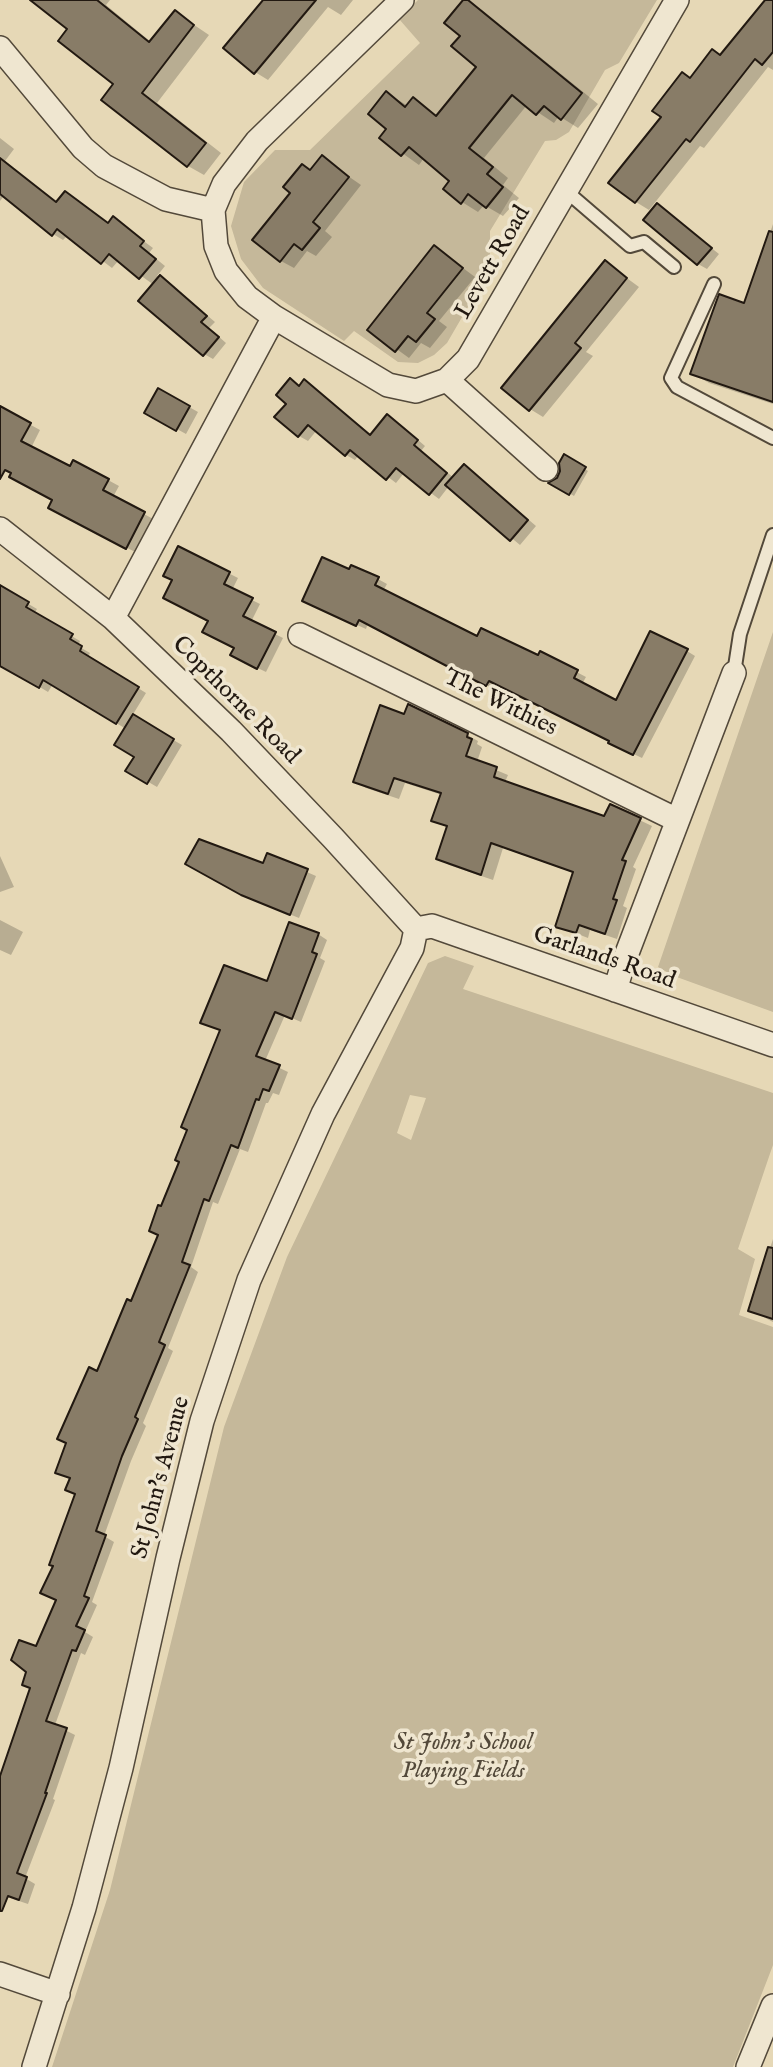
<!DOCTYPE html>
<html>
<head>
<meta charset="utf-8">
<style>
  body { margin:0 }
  canvas { display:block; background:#e6d8b6 }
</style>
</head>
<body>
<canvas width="773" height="2067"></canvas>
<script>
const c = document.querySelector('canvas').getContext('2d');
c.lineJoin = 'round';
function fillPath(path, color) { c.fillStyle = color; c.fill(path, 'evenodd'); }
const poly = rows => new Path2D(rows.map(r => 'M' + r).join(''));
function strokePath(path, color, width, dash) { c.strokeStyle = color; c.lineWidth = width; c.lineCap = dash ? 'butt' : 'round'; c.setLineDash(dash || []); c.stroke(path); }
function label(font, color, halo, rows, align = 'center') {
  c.font = font + ' "IM FELL English",serif'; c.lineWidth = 7; c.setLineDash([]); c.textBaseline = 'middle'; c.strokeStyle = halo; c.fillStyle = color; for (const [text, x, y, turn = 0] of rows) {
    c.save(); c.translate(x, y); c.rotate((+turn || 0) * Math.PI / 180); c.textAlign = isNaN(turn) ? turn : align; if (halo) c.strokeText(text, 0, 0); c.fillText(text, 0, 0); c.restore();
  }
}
const green = poly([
  [418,0,657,0,619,63,605,70,569,132,556,140,545,141,490,231,490,269,447,343,434,355,418,363,398,362,354,331,344,341,263,288,241,259,231,226,244,182,275,150,310,150,420,43,399,19],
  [773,632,773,1012,674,976,658,967],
  [445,956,474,966,463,989,773,1093,773,1145,738,1249,755,1259,739,1315,773,1327,773,1965,733,2067,52,2067,110,1890,224,1427,287,1257,428,963],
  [410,1095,426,1098,411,1140,397,1133]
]);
const shadow = poly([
  [33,0,110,0,106,5,151,42,175,12,209,35,157,103,221,153,204,175,188,166,103,99,115,84,69,29],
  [264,0,353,0,341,15,328,7,268,80,255,72,226,48],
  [465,0,482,10,598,104,578,128,559,116,554,123,527,105,484,158,508,178,503,185,519,198,503,216,484,205,478,212,462,202,452,180,424,158,419,165,381,138,389,129,387,93,408,106,413,99,438,116,479,66,462,36],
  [767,0,773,0,773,70,768,67,704,148,700,146,649,210,636,202,691,79,722,56],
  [0,138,14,149,5,161,57,203,109,225,114,219,153,248,149,253,165,266,157,276,169,283,215,322,209,328,226,343,213,359,204,354,154,285,119,260,112,268,68,235,63,240,53,234,4,196,0,201],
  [322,158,361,185,325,231,332,237,316,256,307,251,294,268,281,261,292,193],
  [657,205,719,254,707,269,698,264],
  [773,224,773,404,709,383,692,373,746,305],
  [435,247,475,277,439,321,447,327,430,348,421,343,409,358,369,329],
  [605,262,639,287,586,352,593,356,543,417,530,409],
  [305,382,372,435,396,421,425,446,421,451,454,478,464,467,473,472,536,526,520,545,449,486,439,499,404,473,396,483,359,455,355,460,346,455,317,430,308,441,299,436,277,417],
  [159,390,198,412,186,434,146,412],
  [0,408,40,430,31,448,71,468,108,480,119,486,113,497,155,520,137,553,61,513,54,499,0,465],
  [565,456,588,471,574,496,552,483,558,479],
  [179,548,238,578,232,590,260,604,251,622,283,638,266,672,241,660,236,648,174,580],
  [350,571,378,579,387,584,383,591,478,639,538,658,541,653,586,677,582,684,617,702,687,651,695,656,642,758,619,747,611,740,498,684,496,690,444,665,368,623,366,629,313,605],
  [0,587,37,609,34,614,80,641,78,646,90,653,88,657,146,693,132,716,182,745,157,787,128,770,136,756,126,729,53,684,48,692,15,672,0,659],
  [467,735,478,741,477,744,482,747,477,762,508,775,505,782,605,818,610,806,652,826,633,867,636,869,623,906,627,908,617,939,590,930,588,938,557,926,574,873,503,848,493,880,449,865,438,858,449,828,434,820,442,795,405,783,399,799,366,788,355,781],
  [268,855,316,876,299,918,252,899],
  [0,856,14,887,0,892],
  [0,920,23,932,11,955,0,950],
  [318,934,327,940,320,958,325,961,301,1022,285,1015,265,1061,288,1072,279,1095,273,1093,268,1103,266,1103,248,1152,240,1149,218,1204,213,1202,191,1267,198,1272,168,1348,173,1351,143,1423,146,1426,131,1461,104,1536,114,1542,92,1602,97,1605,85,1632,93,1637,85,1655,81,1653,55,1725,75,1735,53,1799,55,1800,25,1878,35,1884,28,1904,1,1895,0,1897,0,1778,32,1688,37,1648,58,1600,55,1566,76,1495,67,1490,71,1479,57,1472,98,1373,132,1303,159,1236,162,1208,181,1162,221,1031,211,1027,268,983],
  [773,1239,773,1322,750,1310]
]);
const building = poly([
  [30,0,97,0,149,42,175,10,194,25,142,93,206,143,187,167,101,100,113,84,58,41,67,29,30,0],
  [263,0,316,0,254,74,223,48,263,0],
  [463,0,468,0,582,93,561,120,544,106,536,115,512,95,469,148,493,167,487,174,503,187,486,208,468,194,461,204,443,189,449,181,409,147,401,156,379,138,386,129,368,114,386,91,405,107,413,97,436,116,476,67,451,46,460,36,444,23,463,0],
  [765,0,773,0,773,52,762,65,755,59,690,142,686,139,635,203,608,183,661,117,652,111,682,72,690,78,712,49,720,55,765,0],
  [322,155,349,177,313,222,320,228,302,250,294,244,280,262,252,240,290,193,283,187,302,164,310,170,322,155],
  [0,158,56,202,65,191,108,223,113,216,144,241,140,246,156,259,139,279,109,254,101,264,57,229,52,236,0,194,0,158],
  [657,203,712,248,697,265,643,220,657,203],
  [769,231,773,232,773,402,690,374,719,294,744,303,769,231],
  [434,245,463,268,427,313,435,319,416,342,408,336,395,352,367,330,434,245],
  [605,260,627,278,575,343,581,348,529,411,501,388,605,260],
  [160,275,207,316,201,322,219,337,203,356,138,301,160,275],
  [290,378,299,386,304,379,370,435,387,414,418,440,414,445,447,473,429,495,396,468,386,480,350,450,345,456,308,425,298,437,274,417,286,404,276,395,290,378],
  [158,388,190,406,176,431,144,413,158,388],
  [0,406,31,423,21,441,70,466,73,460,109,479,103,490,145,512,126,549,48,508,52,500,9,477,11,473,5,470,0,479,0,406],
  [564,454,586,467,569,495,548,483,557,478,560,471,559,463,564,454],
  [464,464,528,520,510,541,445,485,464,464],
  [178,546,230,572,224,584,253,598,243,616,276,632,257,669,230,655,234,648,202,632,208,621,163,598,172,580,163,576,178,546],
  [322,557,349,569,351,565,379,577,375,585,477,636,481,628,538,655,540,651,578,670,574,678,616,700,650,631,688,649,633,755,608,743,609,741,489,681,486,686,460,673,359,620,356,626,302,601,322,557],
  [0,585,29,602,26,607,73,634,70,639,82,646,80,651,139,687,116,724,43,680,39,688,0,666,0,585],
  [408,704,468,733,467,737,472,739,466,756,497,767,494,777,604,816,610,804,641,818,622,860,626,861,613,899,617,900,605,934,579,925,576,933,555,927,573,872,491,843,481,875,436,859,447,826,431,821,441,793,394,778,388,794,353,782,380,705,404,714,408,704],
  [133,714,174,739,147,784,125,771,134,757,114,745,133,714],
  [199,839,263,863,267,853,308,869,290,915,241,895,185,864,199,839],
  [289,922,319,933,312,952,317,954,292,1019,275,1012,256,1056,280,1065,269,1091,263,1089,259,1100,256,1099,238,1148,231,1145,209,1201,204,1199,182,1262,190,1265,159,1342,165,1345,135,1417,138,1419,122,1456,96,1531,106,1535,84,1596,89,1598,76,1626,85,1630,76,1651,72,1650,46,1721,67,1728,45,1793,47,1793,17,1873,27,1877,19,1900,8,1896,2,1911,0,1911,0,1776,30,1688,22,1685,26,1672,11,1660,19,1640,36,1646,56,1600,40,1593,53,1566,49,1565,75,1494,65,1490,70,1478,55,1473,66,1443,57,1439,89,1367,97,1371,127,1299,131,1301,158,1235,149,1231,158,1205,161,1206,179,1162,175,1160,187,1130,181,1127,220,1030,200,1023,224,965,267,981,289,922],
  [768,1247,773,1248,773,1319,748,1311,768,1247]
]);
const service = poly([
  [566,191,630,246,644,242,674,267],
  [714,284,671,378,677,387,773,438],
  [734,673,740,634,773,535]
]);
const minor = poly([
  [402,0,257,141,224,184,213,210,216,246,226,271,247,297,274,317,388,385,416,391,447,380,468,359,677,0],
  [0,48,83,148,104,166,166,199,213,210],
  [447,380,546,469],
  [0,529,113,618,231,731,333,838,416,929],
  [113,618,274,317],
  [300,635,677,820],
  [416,929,432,926,773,1045],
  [615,990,624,961,734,673],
  [0,1974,58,1994],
  [34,2067,84,1908,121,1768,168,1558,202,1421,249,1280,323,1114,412,948,416,929],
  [748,2067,773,2006]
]);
const streetNames = [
  ["Levett Road",494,263,-60],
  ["Copthorne Road",235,701,45],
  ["The Withies",500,704,26],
  ["Garlands Road",604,959,19],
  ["St John's Avenue",162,1478,-75]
];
const parkNames = [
  ["St John's School",463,1744],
  ["Playing Fields",463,1772]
];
fillPath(green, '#c5b89a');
fillPath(shadow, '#0003');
fillPath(building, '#887c67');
strokePath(building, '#221911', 2);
strokePath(service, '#53493a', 16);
strokePath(minor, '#53493a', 26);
strokePath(service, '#efe6d0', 12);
strokePath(minor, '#efe6d0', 23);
label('24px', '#221911', '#efe6d0', streetNames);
label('italic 24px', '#53493a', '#efe6d0', parkNames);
</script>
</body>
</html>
